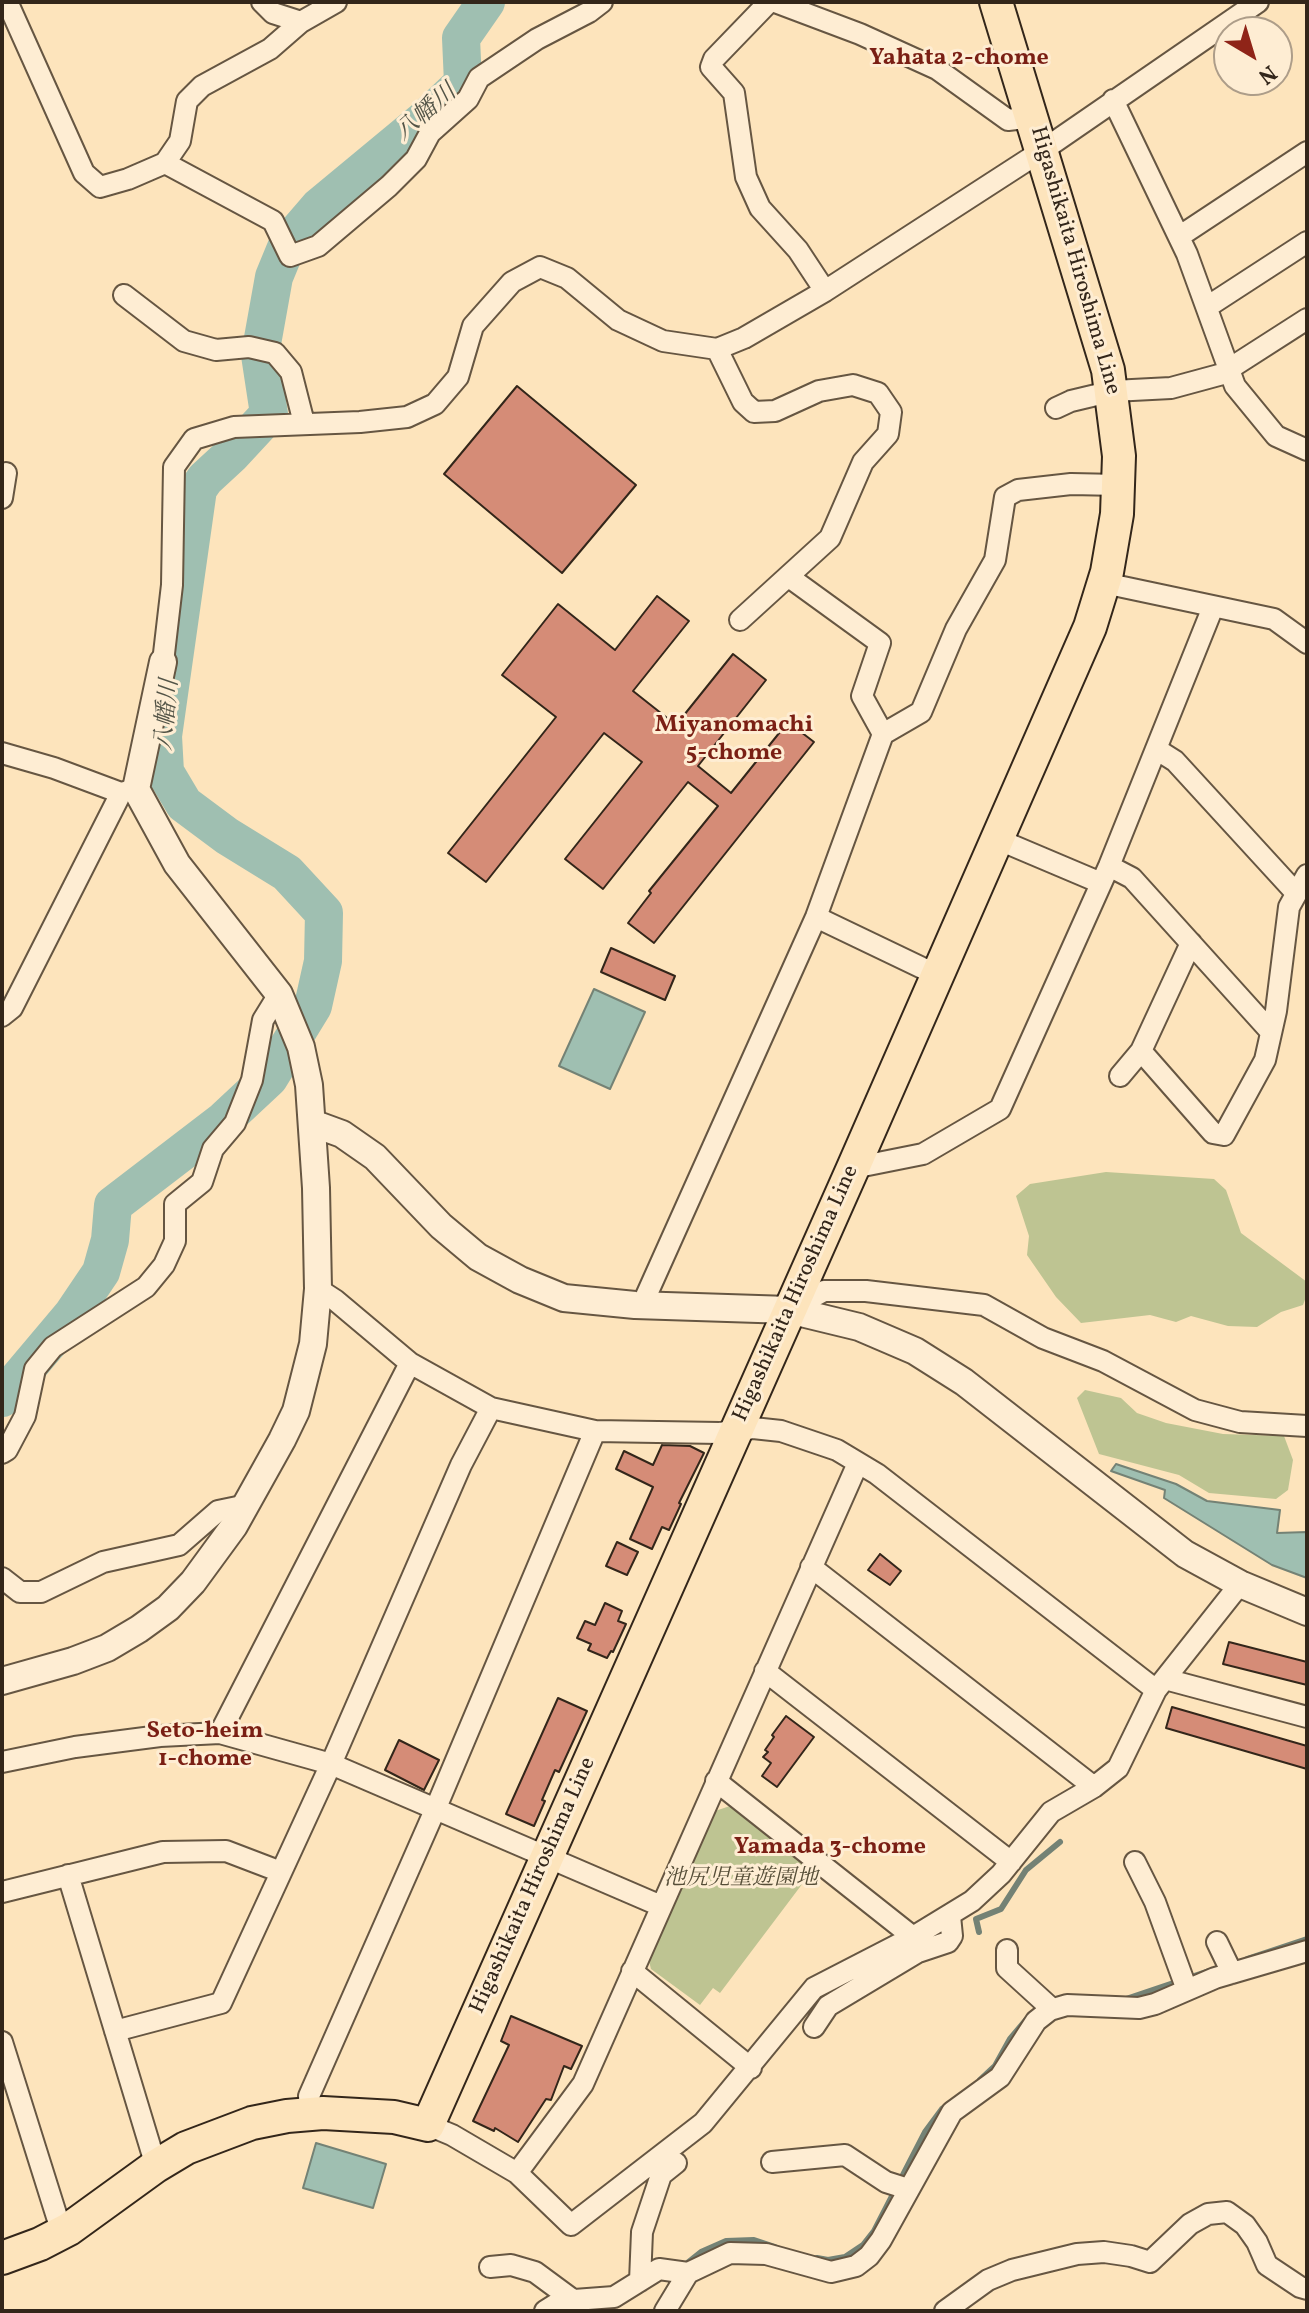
<!DOCTYPE html>
<html>
<head>
<meta charset="utf-8">
<style>
  body { margin:0 }
  #map { position:relative; width:1309px; height:2313px; overflow:hidden; background:#fde4bc; font-family:Vollkorn,serif }
  canvas { display:block }
  .frame { position:absolute; inset:0; border:4px solid #33261a; pointer-events:none }
  .north { position:absolute; left:1213px; top:16px; width:80px; height:80px; box-sizing:border-box; background:#feedd3; border:2px solid #ad9d89; border-radius:50%; rotate:142deg; font-size:22px; font-weight:700; line-height:32px; text-align:center; color:#33261a }
  .north::after { content:''; display:block; margin:auto; width:28px; height:36px; background:#8f2418; clip-path:polygon(50% 0,100% 100%,50% 72%,0 100%) }
</style>
</head>
<body>
<div id="map">
<canvas width="1309" height="2313"></canvas>
<div class="frame"></div>
<div class="north">N</div>
</div>
<script>
const c = document.querySelector('canvas').getContext('2d');
c.lineJoin = 'round';
function fillPath(path, color) { c.fillStyle = color; c.fill(path, 'evenodd'); }
const poly = rows => new Path2D(rows.map(r => 'M' + r).join(''));
function strokePath(path, color, width, dash) { c.strokeStyle = color; c.lineWidth = width; c.lineCap = dash ? 'butt' : 'round'; c.setLineDash(dash || []); c.stroke(path); }
function label(font, color, halo, rows, align = 'center') {
  c.font = font + ' Vollkorn,"Noto Serif JP",serif'; c.lineWidth = 6; c.setLineDash([]); c.textBaseline = 'middle'; c.strokeStyle = halo; c.fillStyle = color; for (const [text, x, y, turn = 0] of rows) {
    c.save(); c.translate(x, y); c.rotate((+turn || 0) * Math.PI / 180); c.textAlign = isNaN(turn) ? turn : align; if (halo) c.strokeText(text, 0, 0); c.fillText(text, 0, 0); c.restore();
  }
}
const green = poly([
  [1106,1172,1214,1179,1226,1190,1241,1233,1307,1282,1307,1294,1303,1305,1281,1312,1257,1327,1228,1326,1191,1316,1176,1322,1150,1315,1081,1323,1056,1297,1027,1255,1029,1236,1016,1196,1030,1184],
  [1085,1390,1121,1398,1137,1413,1166,1423,1223,1434,1284,1436,1293,1460,1288,1490,1276,1499,1209,1493,1179,1475,1099,1454,1077,1398],
  [730,1806,812,1871,720,1993,713,1988,700,2005,651,1969,649,1961,715,1811]
]);
const water = poly([
  [594,989,645,1012,610,1089,559,1066,594,989],
  [1116,1464,1176,1484,1207,1501,1280,1510,1277,1533,1307,1532,1307,1578,1272,1565,1164,1498,1165,1490,1111,1471,1116,1464],
  [316,2143,386,2164,373,2208,303,2188,316,2143]
]);
const stream = poly([
  [979,1932,976,1919,1001,1909,1026,1870,1060,1842],
  [1247,1959,1307,1939],
  [1126,1999,1209,1971],
  [980,2080,995,2066,1010,2039,1026,2020],
  [817,2258,828,2260,845,2257,863,2245,874,2231,925,2132,942,2109,949,2104],
  [686,2264,701,2252,726,2241,754,2240,775,2247]
]);
const river = poly([
  [2,1398,72,1315,101,1272,110,1240,113,1205,224,1120,269,1078,313,1006,323,961,324,913,287,873,227,836,184,804,165,772,163,736,198,489,205,479,231,455,269,414,260,355,274,277,288,243,319,207,424,120,463,83,461,38,486,2]
]);
const building = poly([
  [517,386,636,485,562,573,444,474,517,386],
  [657,596,689,621,633,691,676,725,733,654,766,680,698,766,731,793,788,722,814,742,654,943,628,923,651,893,649,891,718,806,688,782,603,889,565,859,642,762,604,733,486,882,448,853,556,717,502,675,558,604,615,650,657,596],
  [611,948,675,976,665,1000,601,972,611,948],
  [662,1445,690,1446,704,1453,679,1503,681,1504,669,1530,662,1527,652,1549,630,1539,653,1487,616,1469,624,1451,653,1465,662,1445],
  [617,1542,638,1552,627,1575,606,1566,617,1542],
  [880,1554,901,1571,890,1585,868,1570,880,1554],
  [605,1603,622,1611,618,1621,626,1624,613,1652,611,1651,607,1658,588,1650,591,1644,577,1638,585,1621,595,1625,605,1603],
  [1229,1642,1307,1662,1307,1685,1223,1664,1229,1642],
  [558,1698,587,1711,559,1772,555,1770,542,1800,545,1801,534,1826,506,1814,558,1698],
  [1172,1707,1307,1746,1307,1769,1166,1728,1172,1707],
  [786,1716,814,1737,777,1787,762,1776,771,1763,763,1757,768,1752,765,1750,774,1737,772,1735,786,1716],
  [399,1740,439,1760,424,1790,385,1770,399,1740],
  [511,2016,582,2046,571,2069,564,2066,551,2100,546,2099,518,2142,495,2128,494,2131,473,2121,509,2045,501,2041,511,2016]
]);
const minor = poly([
  [262,2,273,13,301,22,336,2],
  [769,2,714,59,711,67,734,93,746,177,760,208,798,250,825,291],
  [775,2,860,34,937,69,1008,120,1033,117],
  [10,8,84,173,100,187,128,179,165,163,180,141,187,101,202,86,270,49,301,22],
  [1113,100,1187,254,1235,386,1276,436,1307,450],
  [165,163,273,221,290,256,318,246,389,186,416,159,430,133,468,99,479,78,537,39,589,12,602,2],
  [1180,236,1307,152],
  [124,295,184,341,216,350,249,347,275,353,291,372,304,423],
  [1207,307,1307,242],
  [717,349,743,402,754,412,775,411,819,391,853,385,878,393,891,412,888,434,863,462,830,538,740,620],
  [1229,369,1307,319],
  [1056,408,1071,401,1113,391,1171,388,1230,372],
  [2,498,6,473],
  [789,577,880,643,862,696,883,734],
  [1104,583,1274,619,1307,643],
  [163,662,172,585,174,467,194,439,234,427,360,422,407,417,435,404,458,377,473,326,512,282,540,267,567,278,618,320,663,341,717,349,744,338,825,291,1043,150,1258,2],
  [1156,749,1175,761,1296,893],
  [2,753,54,768,121,793,135,789],
  [997,839,1101,883],
  [1109,866,1132,878,1271,1032],
  [816,917,937,975],
  [2,1016,12,1008,121,793],
  [1141,1051,1213,1133,1224,1135,1265,1060,1276,1011,1289,907,1307,875],
  [1120,1076,1141,1051,1191,943],
  [853,1168,923,1154,1000,1109,1109,866,1213,607],
  [318,1289,335,1300,410,1363,491,1408,595,1431,720,1433,753,1428,781,1431,837,1450,877,1474,1156,1690],
  [642,1305,816,917,883,734,921,712,956,629,995,560,1005,497,1018,490,1071,484,1119,485],
  [789,1310,824,1291,866,1291,984,1305,1043,1338,1103,1361,1195,1410,1240,1422,1307,1426],
  [2,1453,7,1450,25,1416,35,1369,53,1347,146,1287,164,1265,175,1241,175,1204,202,1182,213,1149,235,1123,252,1080,263,1020,279,994],
  [811,1567,1094,1787],
  [2,1578,20,1592,41,1592,103,1562,179,1545,218,1511,247,1505],
  [765,1671,1011,1862],
  [1165,1679,1307,1717],
  [220,1733,410,1363],
  [2,1762,75,1747,160,1736,220,1733,331,1764,661,1906],
  [716,1781,913,1937],
  [1135,1862,1155,1902,1187,1990],
  [68,1875,156,2166],
  [2,1892,163,1852,226,1851,281,1872],
  [1217,1942,1232,1973],
  [1007,1950,1007,1968,1052,2009],
  [632,1971,751,2068],
  [814,2027,828,2006,918,1952,948,1942,952,1936,950,1916],
  [115,2031,221,2003,331,1764,461,1465,491,1408],
  [2,2042,62,2233],
  [310,2114,309,2096,435,1810,595,1431],
  [428,2125,452,2135,517,2173,571,2225,703,2123,814,1988,913,1937,972,1901,1001,1874,1051,1812,1094,1787,1118,1768,1156,1690,1240,1584],
  [772,2162,845,2155,886,2182,908,2189],
  [517,2173,583,2084,858,1463],
  [490,2267,511,2265,535,2272,573,2300],
  [640,2281,642,2232,661,2175,676,2163],
  [545,2311,561,2301,614,2297,659,2269,688,2273,730,2253,766,2254,831,2272,856,2266,869,2256,881,2240,952,2112,1000,2077,1036,2021,1050,2010,1067,2005,1139,2008,1155,2004,1215,1978,1307,1951],
  [665,2311,688,2273],
  [945,2311,988,2280,1012,2270,1077,2254,1104,2252,1131,2256,1150,2262,1190,2224,1208,2214,1227,2212,1245,2225,1257,2242,1267,2265,1300,2287,1307,2289]
]);
const tertiary = poly([
  [312,1123,342,1134,375,1157,441,1226,478,1257,520,1280,564,1298,635,1305,789,1310,859,1327,915,1351,964,1382,1185,1554,1240,1584,1307,1612],
  [2,1681,73,1661,107,1648,139,1629,168,1608,193,1582,234,1526,282,1440,296,1411,313,1344,318,1289,316,1188,309,1085,301,1047,279,994,177,864,136,789,163,662]
]);
const primary = poly([
  [2,2258,40,2244,69,2229,156,2166,186,2148,252,2123,287,2116,323,2113,394,2117,428,2125,853,1168,1090,627,1107,572,1117,514,1119,456,1108,370,996,2]
]);
const streetNames = [
  ["Higashikaita Hiroshima Line",1074,261,74],
  ["Higashikaita Hiroshima Line",797,1294,-66],
  ["Higashikaita Hiroshima Line",534,1886,-66]
];
const parkNames = [
  ["池尻児童遊園地",741,1880]
];
const neighbourhoodNames = [
  ["Yahata 2-chome",959,60],
  ["Miyanomachi",734,727],
  ["5-chome",734,755],
  ["Seto-heim",205,1733],
  ["1-chome",205,1761],
  ["Yamada 3-chome",830,1849]
];
const waterNames = [
  ["八幡川",427,114,-41],
  ["八幡川",169,715,-85]
];
fillPath(green, '#bec492');
fillPath(water, '#9fbfb1');
strokePath(water, '#748275', 2);
strokePath(stream, '#748275', 6);
strokePath(river, '#9fbfb1', 38);
fillPath(building, '#d58c77');
strokePath(building, '#33261a', 2);
strokePath(minor, '#665642', 24);
strokePath(tertiary, '#665642', 30);
strokePath(primary, '#33261a', 36);
strokePath(minor, '#feedd3', 20);
strokePath(tertiary, '#feedd3', 26);
strokePath(primary, '#fde4bc', 32);
label('22px', '#33261a', '#feedd3', streetNames);
label('italic 22px', '#564e38', '#feedd3', parkNames);
label('bold 24px', '#7a1f14', '#feedd3', neighbourhoodNames);
label('italic 24px', '#535447', '#feedd3', waterNames);
</script>
</body>
</html>
